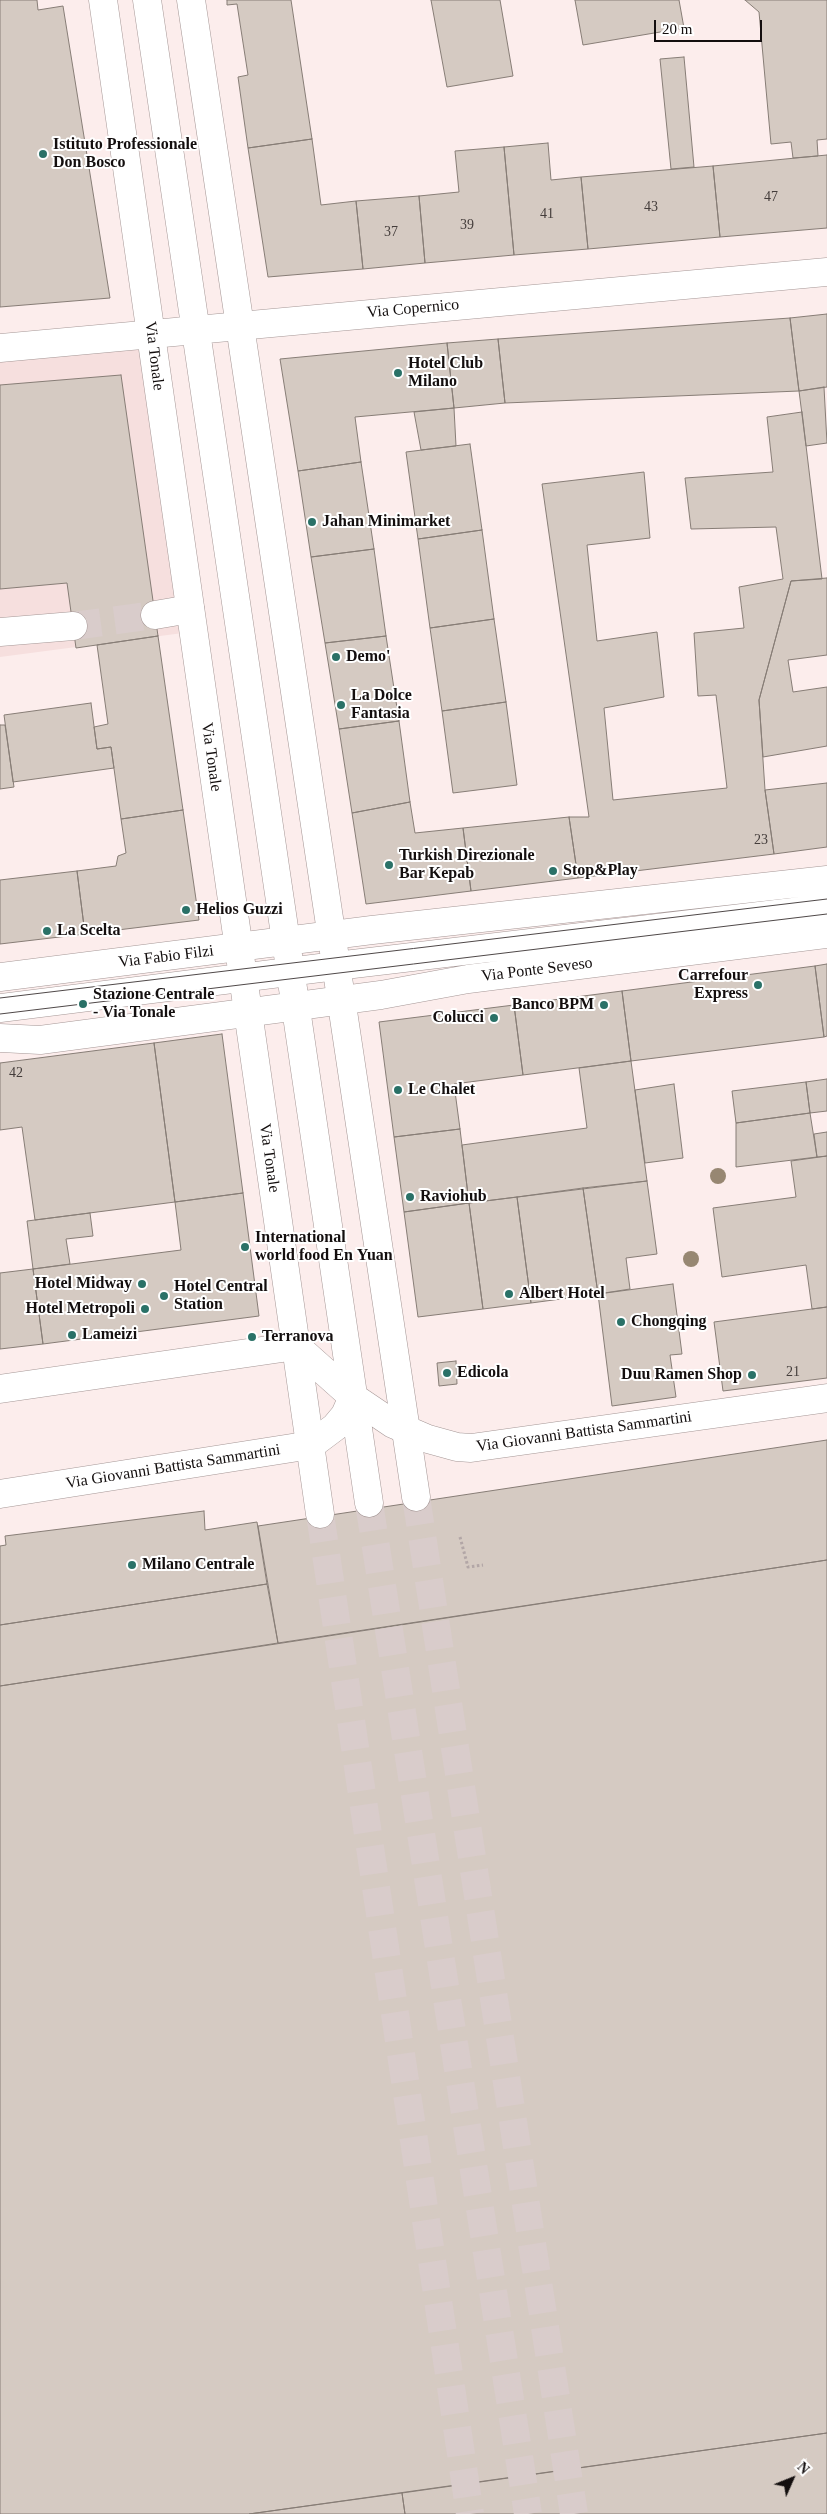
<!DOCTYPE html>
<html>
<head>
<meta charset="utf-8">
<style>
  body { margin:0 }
  #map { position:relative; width:827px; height:2514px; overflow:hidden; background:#fcedec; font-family:"Times New Roman",serif }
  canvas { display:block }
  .north { position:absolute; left:767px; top:2454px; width:50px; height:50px; -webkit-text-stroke:4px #fff; paint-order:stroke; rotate:46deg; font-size:14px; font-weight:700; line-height:20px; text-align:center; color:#130e0e }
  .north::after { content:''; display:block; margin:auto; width:18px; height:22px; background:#130e0e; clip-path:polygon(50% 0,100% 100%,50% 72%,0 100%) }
  .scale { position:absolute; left:654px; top:20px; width:108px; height:22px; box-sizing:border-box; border:2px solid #130e0e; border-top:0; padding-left:6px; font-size:15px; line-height:18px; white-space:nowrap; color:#130e0e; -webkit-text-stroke:4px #fff; paint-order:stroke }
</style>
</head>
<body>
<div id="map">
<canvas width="827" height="2514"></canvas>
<div class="north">N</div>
<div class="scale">20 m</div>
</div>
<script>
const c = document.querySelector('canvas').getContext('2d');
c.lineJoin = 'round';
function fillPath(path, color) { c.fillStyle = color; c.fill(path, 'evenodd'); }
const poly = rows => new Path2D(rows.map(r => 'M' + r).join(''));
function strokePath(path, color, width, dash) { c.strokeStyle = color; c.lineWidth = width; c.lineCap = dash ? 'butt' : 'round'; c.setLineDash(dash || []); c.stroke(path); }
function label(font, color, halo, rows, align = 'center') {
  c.font = font + ' "Times New Roman",serif'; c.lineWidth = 4; c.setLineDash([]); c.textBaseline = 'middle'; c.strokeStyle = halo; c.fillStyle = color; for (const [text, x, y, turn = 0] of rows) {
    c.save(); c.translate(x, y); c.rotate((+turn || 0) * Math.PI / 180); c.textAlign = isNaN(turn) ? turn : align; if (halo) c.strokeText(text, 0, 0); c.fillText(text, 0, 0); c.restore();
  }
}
const built = poly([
  [142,346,183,633,0,657,0,359]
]);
const building = poly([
  [0,0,37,0,38,10,63,6,110,298,0,307,0,0],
  [227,0,291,0,312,139,248,148,238,77,248,75,237,4,227,5,227,0],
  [431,0,500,0,513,76,447,87,431,0],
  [575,0,679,0,684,28,583,45,575,0],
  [745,0,827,0,827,139,817,140,818,156,793,158,791,142,771,144,759,12,745,0],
  [684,57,694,167,671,169,660,59,684,57],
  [312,139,321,205,356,201,363,269,268,277,248,148,312,139],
  [548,143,551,180,581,177,588,249,514,255,504,147,548,143],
  [504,147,514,255,425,263,419,196,459,192,455,151,504,147],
  [827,155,827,228,720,237,713,166,827,155],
  [713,166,720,237,588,249,581,177,713,166],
  [419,196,425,263,363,269,356,201,419,196],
  [827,314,827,387,799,391,790,318,827,314],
  [790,318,799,391,505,403,498,339,790,318],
  [498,339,505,403,454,408,447,343,498,339],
  [447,343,454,408,355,417,361,462,298,471,280,359,447,343],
  [121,375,158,636,76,648,67,583,0,589,0,385,121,375],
  [824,387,827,443,806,446,799,391,824,387],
  [454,408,456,446,421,450,414,412,454,408],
  [802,412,822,579,791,581,759,700,765,790,774,854,578,878,569,817,589,817,542,484,644,472,650,538,587,545,597,641,657,632,664,697,604,708,613,800,727,788,716,695,698,696,694,633,744,628,739,587,783,579,776,527,691,529,685,478,773,472,767,417,802,412],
  [470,444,482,530,418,539,406,452,470,444],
  [361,462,374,549,311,557,298,471,361,462],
  [482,530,494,619,430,628,418,539,482,530],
  [374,549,386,636,325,643,311,557,374,549],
  [827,578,827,655,788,660,793,692,827,687,827,746,763,757,759,700,791,581,827,578],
  [494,619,506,702,442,711,430,628,494,619],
  [158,636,183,810,121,819,111,747,97,749,94,727,108,724,97,645,158,636],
  [386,636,399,721,339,729,325,643,386,636],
  [506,702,517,785,453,793,442,711,506,702],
  [91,703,97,749,111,747,114,768,13,782,4,715,91,703],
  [399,721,410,802,352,813,339,729,399,721],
  [0,725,5,725,14,787,0,789,0,725],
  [827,783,827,847,774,854,765,790,827,783],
  [410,802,415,833,463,828,471,891,366,904,352,813,410,802],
  [183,810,199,920,85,934,77,871,116,866,118,856,126,853,121,819,183,810],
  [569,817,578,878,471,891,463,828,569,817],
  [77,871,85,934,0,944,0,880,77,871],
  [827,964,827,1036,824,1037,815,966,827,964],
  [815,966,824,1037,631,1061,622,991,815,966],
  [622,991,631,1061,523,1075,514,1005,622,991],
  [514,1005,523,1075,454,1084,460,1129,394,1137,379,1022,514,1005],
  [222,1034,243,1193,175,1202,154,1043,222,1034],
  [154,1043,175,1202,35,1220,22,1127,0,1130,0,1063,154,1043],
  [631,1061,647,1181,469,1203,462,1145,587,1128,579,1068,631,1061],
  [827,1079,827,1111,810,1113,806,1082,827,1079],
  [806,1082,810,1113,736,1123,732,1091,806,1082],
  [674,1084,683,1158,645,1163,635,1090,674,1084],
  [810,1113,817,1157,736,1167,736,1123,810,1113],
  [460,1129,469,1203,404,1212,394,1137,460,1129],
  [827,1132,827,1156,817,1157,814,1134,827,1132],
  [827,1156,827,1307,812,1309,806,1265,722,1277,713,1208,796,1197,791,1161,827,1156],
  [647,1181,657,1254,626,1258,630,1289,598,1294,583,1188,647,1181],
  [583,1188,598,1294,531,1303,517,1197,583,1188],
  [243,1193,259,1316,43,1344,33,1269,181,1250,175,1202,243,1193],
  [517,1197,531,1303,483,1309,469,1203,517,1197],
  [469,1203,483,1309,418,1317,404,1212,469,1203],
  [90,1213,93,1236,66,1239,70,1264,33,1269,27,1221,90,1213],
  [33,1269,43,1344,0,1349,0,1273,33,1269],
  [673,1284,682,1354,670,1355,676,1397,612,1406,598,1294,673,1284],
  [827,1307,827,1378,723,1391,714,1322,827,1307],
  [456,1361,457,1384,439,1386,437,1363,456,1361],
  [827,1440,827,1560,278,1643,258,1526,827,1440],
  [204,1511,205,1530,257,1522,267,1584,0,1625,0,1546,6,1545,5,1536,204,1511],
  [827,1560,827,2433,249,2514,0,2514,0,1686,827,1560],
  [267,1584,278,1643,0,1686,0,1625,267,1584],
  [827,2433,827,2514,405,2514,402,2493,827,2433],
  [402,2493,405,2514,249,2514,402,2493]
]);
const minorTunnel = poly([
  [73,626,155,615],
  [369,1503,528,2514]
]);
const majorTunnel = poly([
  [416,1497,574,2514],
  [320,1514,470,2514]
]);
const path = poly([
  [460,1537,468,1567,483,1565]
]);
const minor = poly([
  [147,0,369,1503],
  [0,348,827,272],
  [155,615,190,609],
  [0,632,73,626],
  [0,977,372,930,827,880],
  [0,1008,336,966,827,908],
  [0,1038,40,1040,381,995,468,979,827,934],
  [0,1389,296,1346,353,1397,393,1424,428,1439,457,1447,471,1448,827,1398],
  [0,1494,311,1445,335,1427,345,1415,353,1397]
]);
const major = poly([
  [103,0,320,1514],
  [191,0,416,1497]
]);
const tram = poly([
  [0,998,827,899],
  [0,1014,827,914]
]);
const trees = [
  [718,1176],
  [691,1259]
];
const markers = [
  [43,154,5,"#2a7167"],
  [398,373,5,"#2a7167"],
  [312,522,5,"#2a7167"],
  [336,657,5,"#2a7167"],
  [341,705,5,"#2a7167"],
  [389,865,5,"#2a7167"],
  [553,871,5,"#2a7167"],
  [186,910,5,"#2a7167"],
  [47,931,5,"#2a7167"],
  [758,985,5,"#2a7167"],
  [83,1004,5,"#2a7167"],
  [604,1005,5,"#2a7167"],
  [494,1018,5,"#2a7167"],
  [398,1090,5,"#2a7167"],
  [410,1197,5,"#2a7167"],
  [245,1247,5,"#2a7167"],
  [142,1284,5,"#2a7167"],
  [509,1294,5,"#2a7167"],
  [164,1296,5,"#2a7167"],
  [145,1309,5,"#2a7167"],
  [621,1322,5,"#2a7167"],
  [72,1335,5,"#2a7167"],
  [252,1337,5,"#2a7167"],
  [447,1373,5,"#2a7167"],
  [752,1375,5,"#2a7167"],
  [132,1565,5,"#2a7167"]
];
const numberNames = [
  ["47",771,197],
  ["43",651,207],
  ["41",547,214],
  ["39",467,225],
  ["37",391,232],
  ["23",761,840],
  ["42",16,1073],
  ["21",793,1372]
];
const poiNames = [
  ["Istituto Professionale",53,145],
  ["Don Bosco",53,163],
  ["Hotel Club",408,364],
  ["Milano",408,382],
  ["Jahan Minimarket",322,522],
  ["Demo'",346,657],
  ["La Dolce",351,696],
  ["Fantasia",351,714],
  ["Turkish Direzionale",399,856],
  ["Bar Kepab",399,874],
  ["Stop&Play",563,871],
  ["Helios Guzzi",196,910],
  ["La Scelta",57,931],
  ["Carrefour",748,976,"right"],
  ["Express",748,994,"right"],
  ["Stazione Centrale",93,995],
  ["- Via Tonale",93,1013],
  ["Banco BPM",594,1005,"right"],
  ["Colucci",484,1018,"right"],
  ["Le Chalet",408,1090],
  ["Raviohub",420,1197],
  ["International",255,1238],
  ["world food En Yuan",255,1256],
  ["Hotel Midway",132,1284,"right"],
  ["Hotel Central",174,1287],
  ["Station",174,1305],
  ["Albert Hotel",519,1294],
  ["Hotel Metropoli",135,1309,"right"],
  ["Chongqing",631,1322],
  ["Lameizi",82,1335],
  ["Terranova",262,1337],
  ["Edicola",457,1373],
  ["Duu Ramen Shop",742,1375,"right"],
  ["Milano Centrale",142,1565]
];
const streetNames = [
  ["Via Copernico",413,309,-5],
  ["Via Tonale",154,356,83],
  ["Via Tonale",211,757,82],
  ["Via Fabio Filzi",166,957,-7],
  ["Via Ponte Seveso",537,970,-7],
  ["Via Tonale",269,1158,82],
  ["Via Giovanni Battista Sammartini",584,1432,-8],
  ["Via Giovanni Battista Sammartini",173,1467,-9]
];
fillPath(built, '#f6dfde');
fillPath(building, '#d5cac2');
strokePath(building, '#877d76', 1);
strokePath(minorTunnel, '#d9cccb', 28, [28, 14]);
strokePath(majorTunnel, '#d9cccb', 28, [28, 14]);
strokePath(minor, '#a59796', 29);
strokePath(major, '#a59796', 29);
strokePath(path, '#b2a6a6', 3, [2.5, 2.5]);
strokePath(minor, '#fff', 28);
strokePath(major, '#fff', 28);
strokePath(tram, '#4f4848', 1);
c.fillStyle = '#978772';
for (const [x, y] of trees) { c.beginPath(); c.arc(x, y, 8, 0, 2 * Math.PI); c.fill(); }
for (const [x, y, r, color] of markers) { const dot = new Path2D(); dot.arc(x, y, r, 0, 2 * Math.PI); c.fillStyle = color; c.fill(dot); strokePath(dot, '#fff', 2); }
label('14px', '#443d3b', null, numberNames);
label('bold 16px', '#130e0e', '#fff', poiNames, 'left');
label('16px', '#130e0e', '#fff', streetNames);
</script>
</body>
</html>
